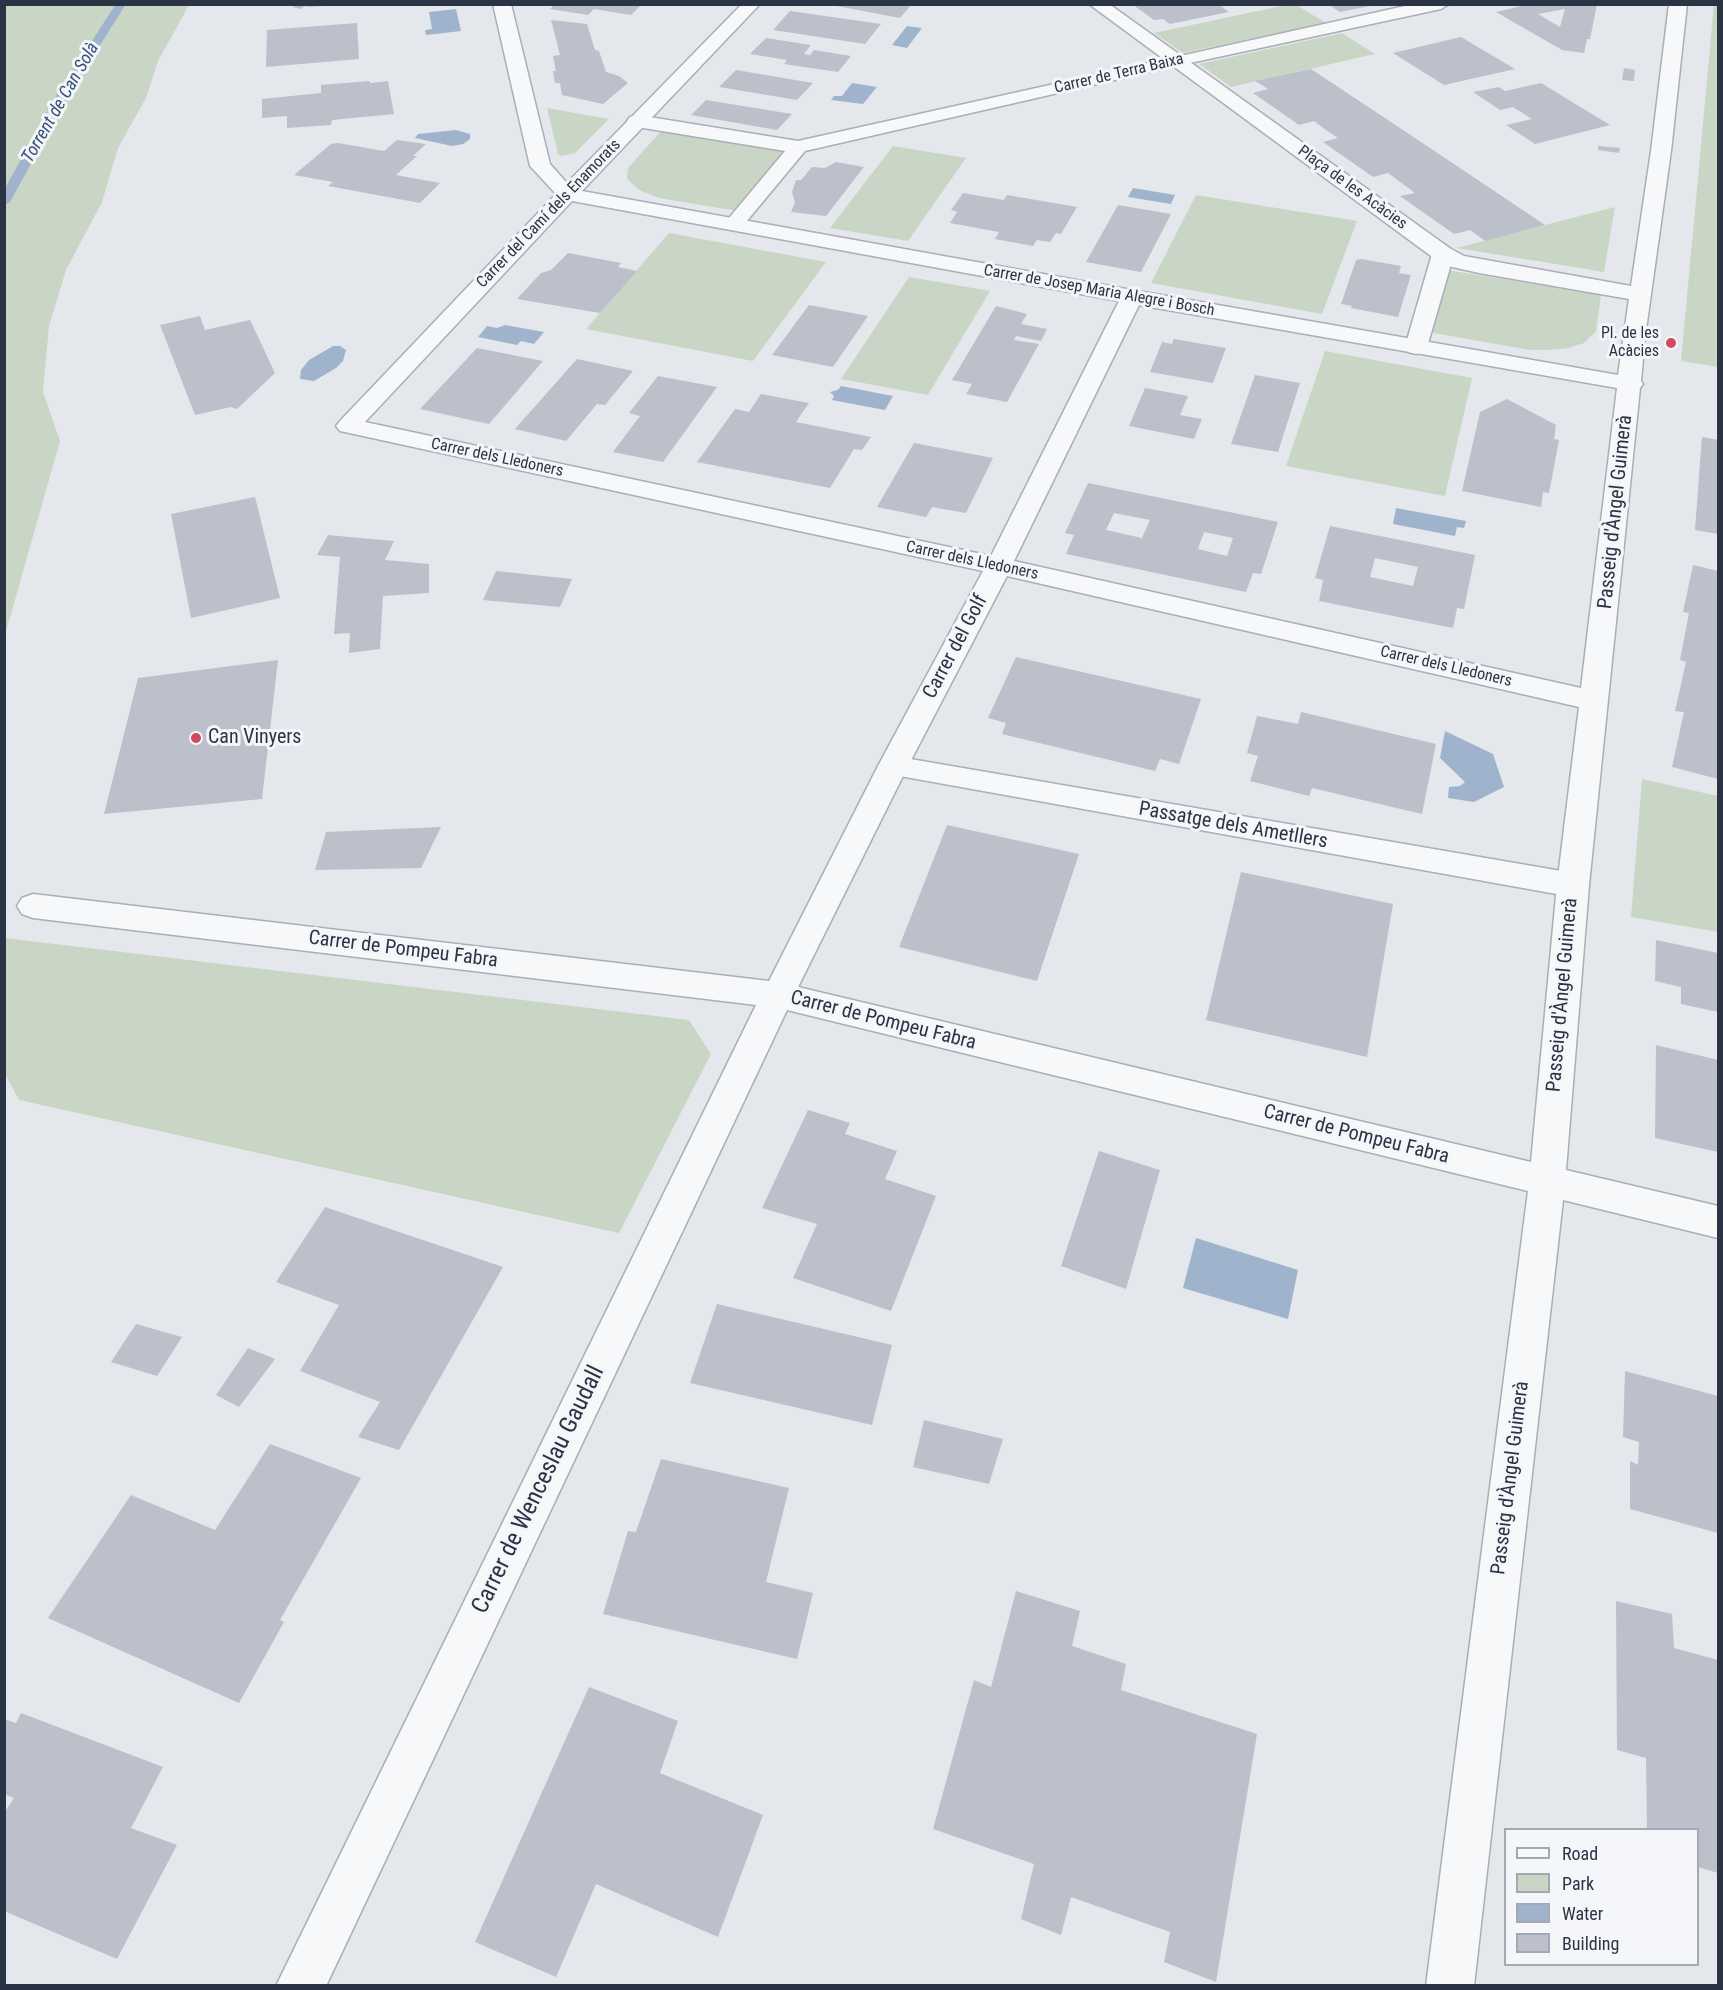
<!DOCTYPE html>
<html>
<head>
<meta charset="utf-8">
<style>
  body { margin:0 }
  #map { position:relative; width:1723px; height:1990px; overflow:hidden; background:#e4e7ec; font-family:"Roboto Condensed",sans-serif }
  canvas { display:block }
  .frame { position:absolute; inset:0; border:6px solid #2b3445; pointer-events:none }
  .legend { position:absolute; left:1504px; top:1828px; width:195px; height:138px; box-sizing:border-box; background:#f4f6f9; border:2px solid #a4a8b1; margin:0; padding:8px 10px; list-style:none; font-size:18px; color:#2b3445 }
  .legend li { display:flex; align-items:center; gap:12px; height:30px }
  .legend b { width:30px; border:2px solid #a4a8b1 }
</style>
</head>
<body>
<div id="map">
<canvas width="1723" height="1990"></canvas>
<div class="frame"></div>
<ul class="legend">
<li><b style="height:8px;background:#f7f8fa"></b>Road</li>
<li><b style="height:16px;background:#c9d6c5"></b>Park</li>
<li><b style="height:16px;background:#9fb4cc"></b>Water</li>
<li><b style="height:16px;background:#bbc0ca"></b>Building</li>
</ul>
</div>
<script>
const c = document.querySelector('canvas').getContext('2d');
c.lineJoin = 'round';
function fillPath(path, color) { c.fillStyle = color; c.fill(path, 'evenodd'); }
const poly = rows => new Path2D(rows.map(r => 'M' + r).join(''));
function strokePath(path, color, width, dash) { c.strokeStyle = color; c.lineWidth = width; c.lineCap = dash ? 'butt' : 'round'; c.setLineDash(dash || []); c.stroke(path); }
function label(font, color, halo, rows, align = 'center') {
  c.font = font + ' "Roboto Condensed",sans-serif'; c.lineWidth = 6; c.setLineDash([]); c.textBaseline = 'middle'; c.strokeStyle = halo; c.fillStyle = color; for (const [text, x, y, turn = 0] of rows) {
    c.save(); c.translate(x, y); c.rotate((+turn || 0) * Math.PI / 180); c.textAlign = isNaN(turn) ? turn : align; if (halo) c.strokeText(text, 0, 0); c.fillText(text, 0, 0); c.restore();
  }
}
const green = poly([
  [5,4,189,5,158,61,146,98,118,148,102,202,66,270,49,326,43,392,60,441,5,635],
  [1286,5,1296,5,1326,23,1183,53,1154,33],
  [1714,5,1718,5,1718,367,1681,361],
  [1342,33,1375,54,1231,87,1199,64],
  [547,108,609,119,575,153,562,156,558,154],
  [670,121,796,142,847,131,857,140,806,152,755,214,659,198,641,191,630,182,627,178,628,168],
  [893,146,966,158,908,241,830,228],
  [1196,195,1357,221,1322,314,1151,283],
  [1615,207,1604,272,1457,248,1545,225],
  [669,233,826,262,753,361,586,329],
  [1447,270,1601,295,1596,331,1584,343,1569,348,1549,350,1530,350,1411,329],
  [909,277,990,291,928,395,841,379],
  [1325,351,1472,378,1445,496,1286,466],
  [1642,779,1718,796,1718,932,1631,917],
  [5,938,689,1020,711,1054,619,1233,19,1100,5,1074]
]);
const water = poly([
  [456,9,461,31,426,35,425,30,432,29,429,12],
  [907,26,922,28,907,48,892,45],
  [852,83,877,87,863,104,831,100,834,96,842,96],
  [456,130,470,134,470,139,463,144,452,146,415,138,418,134],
  [1133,188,1175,195,1171,204,1128,197],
  [505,325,544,332,534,344,521,341,517,345,478,337,487,326,497,328],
  [333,346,340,346,346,350,343,361,336,368,314,381,300,379,301,370,309,360],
  [841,386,893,396,885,410,832,400,834,396,830,392,838,390],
  [1396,508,1466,521,1464,528,1457,527,1455,536,1393,524],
  [1445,731,1493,754,1504,787,1474,802,1448,798,1449,787,1460,786,1465,782,1440,758],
  [1196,1238,1298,1270,1288,1319,1183,1288]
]);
const stream = poly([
  [116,4,126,4,71,91,10,202,4,205,4,190,59,91,116,4]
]);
const building = poly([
  [293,4,322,5,323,6,307,7,307,5,300,9,293,7],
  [555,4,642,4,631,15,594,9,588,15,550,9],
  [826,4,912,4,900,18],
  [1132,4,1218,4,1229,12,1170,24,1163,19,1154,20],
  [1328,4,1370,4,1370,6,1340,12],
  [1530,4,1597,4,1590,39,1587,39,1584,53,1562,50,1496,12],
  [1565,9,1560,27,1538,14],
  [790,11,881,24,865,44,773,30],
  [551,20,587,24,595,50,599,51,606,72,619,76,628,83,603,104,562,95,560,83,555,83,553,71,556,71,553,56,560,55],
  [357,23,359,59,266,67,267,30],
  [1461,37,1515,69,1444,85,1393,53],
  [766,38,811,45,804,54,810,55,814,50,851,56,838,72,784,64,787,60,750,54],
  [1624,68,1635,70,1634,81,1622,80],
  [1311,69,1421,142,1545,225,1485,241,1470,230,1454,234,1400,196,1415,193,1388,173,1373,177,1323,142,1338,138,1326,130,1314,121,1299,125,1253,93,1268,89,1255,81],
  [736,70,813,83,797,100,719,87],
  [370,81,370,83,388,81,394,114,332,120,331,125,287,128,287,116,262,118,262,99,321,93,321,85],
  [1541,83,1610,125,1535,144,1506,125,1532,119,1513,107,1500,110,1473,92,1499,87,1505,91],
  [706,100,792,114,777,130,691,115],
  [397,140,426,144,413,156,417,156,396,175,440,183,420,203,328,186,333,182,294,175,331,144,338,143,384,151],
  [1598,146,1620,148,1619,153,1598,150],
  [836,162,864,167,826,216,791,212,795,203,792,192,796,180,801,180,812,167,825,168],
  [963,193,1004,200,1007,195,1077,207,1061,234,1056,233,1050,242,1037,240,1033,246,995,239,999,232,950,223,957,212,951,210],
  [1118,205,1171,214,1141,272,1086,262],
  [568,253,621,263,618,267,637,271,600,313,517,299,541,273,551,270],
  [1361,259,1401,266,1399,273,1411,275,1398,317,1351,308,1352,306,1341,304,1356,260],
  [809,305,868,316,833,367,772,355],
  [996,306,1027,314,1021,324,1047,329,1041,341,1016,336,1014,340,1039,344,1007,402,966,394,972,384,952,380],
  [200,316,205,330,250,320,275,373,237,409,231,407,195,415,160,325],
  [1174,339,1226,348,1213,383,1150,372,1162,342,1172,344],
  [477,348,543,361,489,424,420,409],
  [577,359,633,371,605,405,597,404,566,441,515,429],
  [1255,375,1300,383,1278,452,1231,444],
  [658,376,717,387,663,462,613,452,640,416,629,413],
  [1145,388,1188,396,1180,415,1202,419,1194,439,1129,426],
  [761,394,809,403,796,422,871,437,862,450,854,449,830,488,697,462,735,409,749,412],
  [1507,399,1556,425,1554,439,1559,440,1549,493,1543,492,1541,507,1462,491,1480,412],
  [1702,437,1718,440,1718,534,1695,530],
  [914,443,993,458,966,513,932,507,926,517,877,507],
  [1088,483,1278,522,1261,574,1253,573,1246,592,1066,554,1074,535,1065,533],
  [1114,513,1150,520,1142,538,1106,530],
  [1204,532,1233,538,1227,556,1198,549],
  [255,497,280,598,191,618,171,514],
  [1330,526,1475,555,1464,609,1457,608,1453,628,1319,601,1323,580,1315,578],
  [1375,558,1418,567,1413,586,1370,577],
  [328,535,394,541,385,560,429,564,429,593,383,596,380,649,349,653,350,633,334,634,340,557,317,555],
  [1693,565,1718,571,1718,779,1672,767,1684,712,1675,711,1686,662,1680,660,1689,613,1683,612],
  [496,571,572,579,560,607,483,600],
  [1016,657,1201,699,1179,764,1160,759,1155,771,1002,734,1006,723,988,718],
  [278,660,262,799,104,814,138,678],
  [1301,712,1436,744,1422,814,1312,788,1309,796,1250,781,1258,756,1247,753,1257,716,1298,724],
  [947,825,1079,854,1037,981,899,947],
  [441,827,421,868,315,870,326,832],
  [1241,872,1393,904,1367,1057,1206,1020],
  [1656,940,1718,953,1718,1012,1681,1004,1681,987,1655,981],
  [1656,1045,1718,1060,1718,1152,1655,1138],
  [808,1110,850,1123,845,1134,897,1151,885,1179,936,1196,891,1311,793,1278,817,1224,762,1208],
  [1099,1151,1160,1170,1126,1289,1061,1266],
  [325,1207,503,1267,399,1450,358,1437,380,1402,300,1371,339,1305,276,1282],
  [717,1304,892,1345,872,1425,690,1383],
  [136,1324,182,1337,157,1376,111,1362],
  [248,1348,275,1359,239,1407,216,1395],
  [1625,1371,1718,1396,1718,1533,1630,1509,1630,1461,1638,1465,1639,1442,1623,1437],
  [924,1420,1003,1439,989,1484,913,1467],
  [270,1444,361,1478,280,1620,284,1622,239,1703,48,1618,131,1495,215,1530],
  [661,1459,789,1488,766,1582,813,1593,797,1659,603,1614,628,1531,636,1532],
  [1016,1591,1080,1611,1072,1646,1126,1664,1121,1690,1257,1734,1216,1982,1164,1962,1170,1932,1071,1897,1061,1935,1021,1919,1034,1864,933,1829,974,1680,991,1687],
  [1616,1601,1672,1614,1674,1648,1718,1660,1718,1873,1698,1867,1698,1830,1647,1830,1646,1758,1617,1750],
  [589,1687,678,1721,660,1773,763,1815,718,1937,596,1884,556,1977,475,1942],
  [21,1713,163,1767,131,1828,177,1845,117,1959,4,1911,4,1813,14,1798,4,1794,4,1719,16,1723]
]);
const pedestrian = poly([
  [1414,4,1449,4,1441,9,1176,66,805,151,741,228,734,230,727,228,724,224,785,151,637,127,630,125,627,121,630,117,637,115,798,141,1414,4],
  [1443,248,1451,249,1454,254,1427,347,1424,352,1416,354,1408,352,1405,347,1432,254,1435,249,1443,248],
  [893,756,1573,873,1584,877,1589,885,1584,893,1573,897,883,773,878,766,883,759,893,756]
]);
const minor = poly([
  [493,4,511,4,550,164,567,183,742,4,760,4,582,191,1132,290,1618,375,1629,299,1479,273,1448,266,1435,259,1089,4,1109,4,1451,249,1464,256,1631,286,1651,151,1669,4,1687,4,1671,151,1645,337,1641,381,1643,384,1640,388,1589,885,1566,1170,1718,1206,1718,1238,1563,1200,1474,1986,1426,1986,1528,1191,787,1010,326,1986,276,1986,756,1005,33,918,22,914,17,906,22,898,33,894,769,981,878,766,983,571,340,431,336,426,340,421,556,194,530,166,493,4],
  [572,201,1119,301,991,556,365,422,572,201],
  [1139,305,1617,388,1581,688,1014,561,1139,305],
  [1007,576,1579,707,1557,885,1531,1162,798,987,908,766,1007,576]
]);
const markers = [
  [1671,343,6,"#d1495b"],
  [196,738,6,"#d1495b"]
];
const farStreetnames = [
  ["Carrer de Terra Baixa",1119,74,-13],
  ["Plaça de les Acàcies",1352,188,36],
  ["Carrer del Camí dels Enamorats",549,214,-46],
  ["Carrer de Josep Maria Alegre i Bosch",1099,291,10],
  ["Carrer dels Lledoners",497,458,12],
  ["Carrer dels Lledoners",972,561,12],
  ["Carrer dels Lledoners",1446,667,13]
];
const farPoinames = [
  ["Pl. de les",1659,334],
  ["Acàcies",1659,352]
];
const farWaternames = [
  ["Torrent de Can Solà",61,103,-60]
];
const streetNames = [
  ["Passeig d'Àngel Guimerà",1616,512,-84],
  ["Carrer del Golf",956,647,-62],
  ["Passatge dels Ametllers",1233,826,10],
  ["Carrer de Pompeu Fabra",403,950,7],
  ["Passeig d'Àngel Guimerà",1563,995,-85],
  ["Carrer de Pompeu Fabra",883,1021,14],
  ["Carrer de Pompeu Fabra",1356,1135,14],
  ["Passeig d'Àngel Guimerà",1511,1478,-83]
];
const poiNames = [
  ["Can Vinyers",208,738]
];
const nearStreetnames = [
  ["Carrer de Wenceslau Gaudall",539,1490,-64]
];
fillPath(green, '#c9d6c5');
fillPath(water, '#9fb4cc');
fillPath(stream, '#9fb4cc');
fillPath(building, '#bbc0ca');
strokePath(pedestrian, '#a9aeb7', 3);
strokePath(minor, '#a9aeb7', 3);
fillPath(pedestrian, '#f7f8fa');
fillPath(minor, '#f7f8fa');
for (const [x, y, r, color] of markers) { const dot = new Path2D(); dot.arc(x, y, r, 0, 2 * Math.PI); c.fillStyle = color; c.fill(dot); strokePath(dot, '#f4f6f9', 2); }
label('16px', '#2b3445', '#f4f6f9', farStreetnames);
label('16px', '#2b3445', '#f4f6f9', farPoinames, 'right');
label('italic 18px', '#34527a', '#f4f6f9', farWaternames);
label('20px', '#2b3445', '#f4f6f9', streetNames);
label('20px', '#2b3445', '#f4f6f9', poiNames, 'left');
label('24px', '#2b3445', '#f4f6f9', nearStreetnames);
</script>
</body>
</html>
